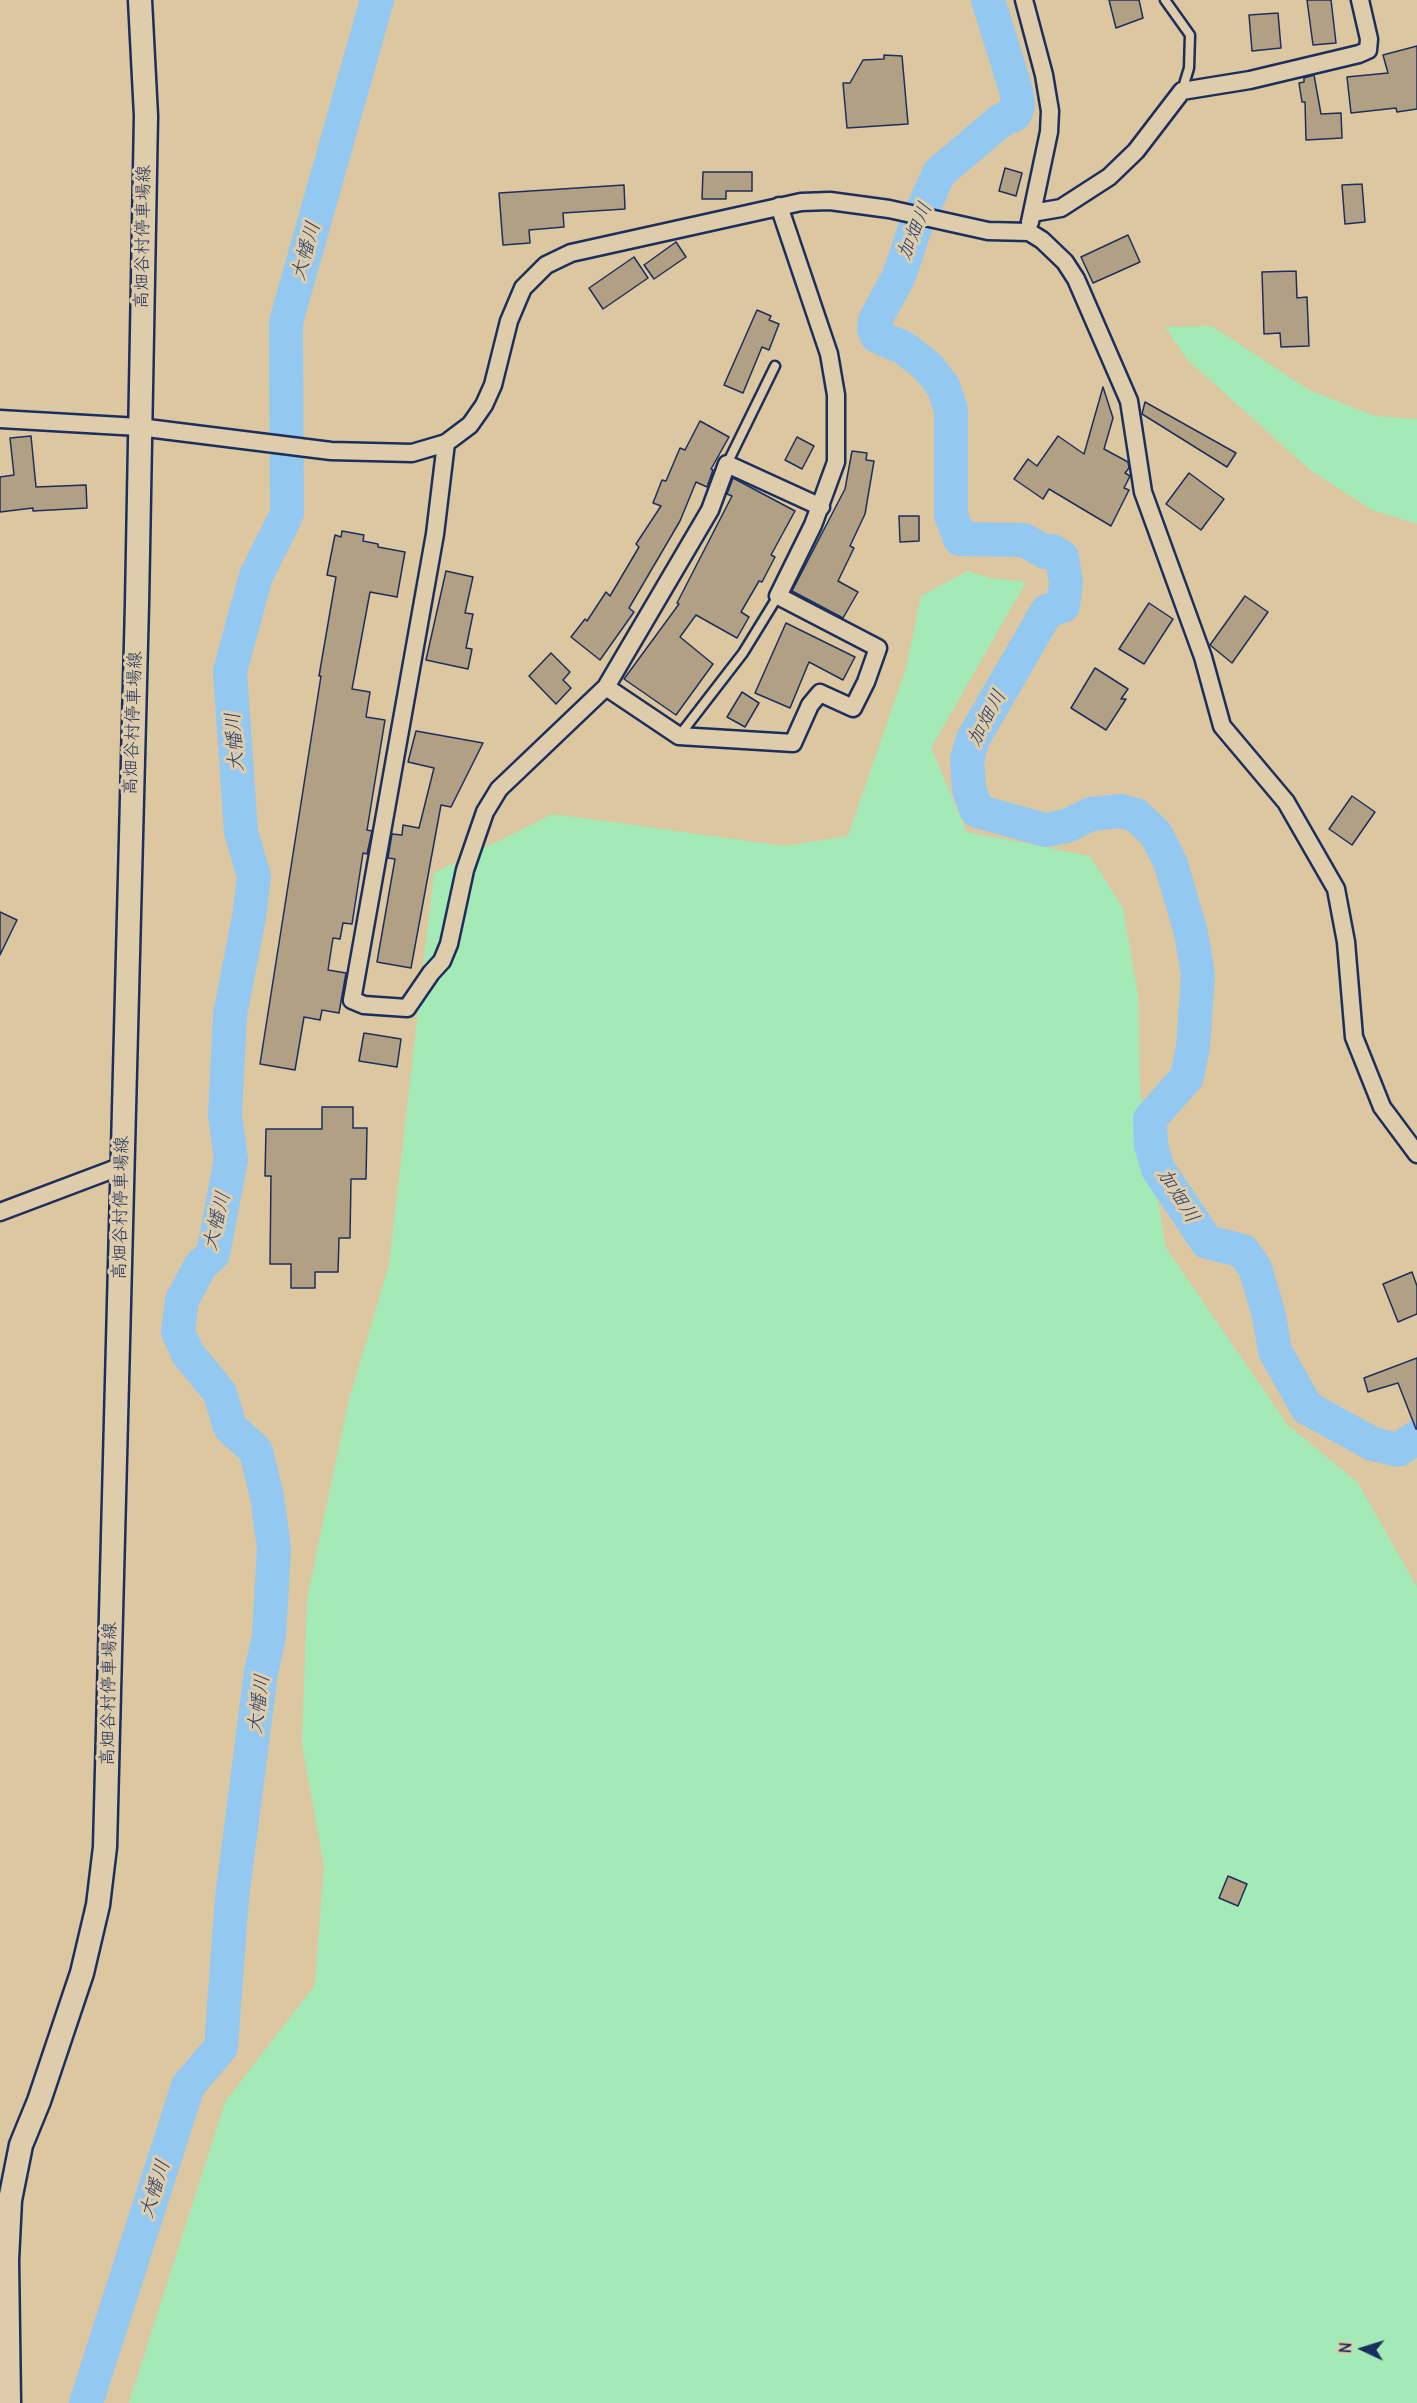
<!DOCTYPE html>
<html>
<head>
<meta charset="utf-8">
<style>
  body { margin:0 }
  #map { position:relative; width:1417px; height:2403px; overflow:hidden; background:#ddc7a1; font-family:Delius,sans-serif }
  canvas { display:block }
  .north { position:absolute; left:1333px; top:2319px; width:60px; height:60px; -webkit-text-stroke:4px #dfccaa; paint-order:stroke; rotate:274deg; font-size:16px; font-weight:700; line-height:24px; text-align:center; color:#1b2f5e }
  .north::after { content:''; display:block; margin:auto; width:21px; height:27px; background:#1b2f5e; clip-path:polygon(50% 0,100% 100%,50% 72%,0 100%) }
</style>
</head>
<body>
<div id="map">
<canvas width="1417" height="2403"></canvas>
<div class="north">N</div>
</div>
<script>
const c = document.querySelector('canvas').getContext('2d');
c.lineJoin = 'round';
function fillPath(path, color) { c.fillStyle = color; c.fill(path, 'evenodd'); }
const poly = rows => new Path2D(rows.map(r => 'M' + r).join(''));
function strokePath(path, color, width, dash) { c.strokeStyle = color; c.lineWidth = width; c.lineCap = dash ? 'butt' : 'round'; c.setLineDash(dash || []); c.stroke(path); }
function label(font, color, halo, rows, align = 'center') {
  c.font = font + ' Delius,"Klee One",sans-serif'; c.lineWidth = 6; c.setLineDash([]); c.textBaseline = 'middle'; c.strokeStyle = halo; c.fillStyle = color; for (const [text, x, y, turn = 0] of rows) {
    c.save(); c.translate(x, y); c.rotate((+turn || 0) * Math.PI / 180); c.textAlign = isNaN(turn) ? turn : align; if (halo) c.strokeText(text, 0, 0); c.fillText(text, 0, 0); c.restore();
  }
}
const green = poly([
  [1212,326,1309,390,1375,416,1417,419,1417,524,1372,510,1310,470,1188,360,1165,327],
  [968,571,990,578,1026,582,931,748,967,832,1090,856,1123,908,1138,995,1140,1092,1166,1248,1288,1425,1358,1483,1417,1587,1417,2403,129,2403,225,2102,315,1985,324,1866,302,1744,307,1599,348,1403,389,1265,434,873,553,814,785,846,848,836,906,668,921,596]
]);
const river = poly([
  [988,0,1016,90,1018,105,1015,114,1000,121,939,173,917,222,899,276,875,320,874,329,877,336,904,348,928,367,943,386,951,410,951,515,960,539,1024,540,1045,552,1052,551,1062,557,1066,583,1063,606,1047,611,973,739,967,759,969,789,977,811,1045,830,1067,826,1091,814,1120,811,1136,815,1156,834,1171,864,1191,933,1198,975,1193,1047,1187,1077,1150,1119,1151,1145,1158,1169,1207,1242,1243,1251,1255,1268,1269,1315,1275,1351,1307,1408,1373,1444,1398,1450,1417,1437],
  [86,2403,188,2086,221,2047,232,1898,261,1672,269,1637,274,1548,267,1497,256,1451,230,1427,220,1393,188,1354,178,1332,182,1300,201,1265,213,1254,231,1159,225,1116,230,1015,249,917,254,876,241,832,230,671,256,576,287,514,286,322,377,0]
]);
const building = poly([
  [1109,0,1139,0,1143,18,1116,28,1109,0],
  [1307,0,1331,0,1336,43,1313,45,1307,0],
  [1278,13,1281,48,1252,51,1249,15,1278,13],
  [1417,46,1417,109,1397,112,1396,108,1351,113,1347,77,1388,73,1383,55,1417,46],
  [884,55,902,56,908,124,847,128,843,83,850,83,863,60,884,59,884,55],
  [1314,75,1321,114,1341,113,1342,138,1306,140,1305,102,1302,102,1299,83,1304,82,1304,78,1314,75],
  [1005,168,1022,173,1016,196,999,191,1005,168],
  [703,172,752,172,752,191,726,191,726,199,702,199,703,172],
  [1362,184,1365,222,1345,224,1342,185,1362,184],
  [624,185,625,209,563,213,564,227,529,230,530,243,503,245,499,193,624,185],
  [1128,235,1140,262,1093,283,1081,257,1128,235],
  [676,242,686,257,654,279,644,265,676,242],
  [634,257,648,278,603,309,589,288,634,257],
  [1296,271,1297,298,1307,297,1309,346,1281,347,1280,333,1264,334,1262,272,1296,271],
  [757,310,771,316,769,320,779,324,769,350,762,347,743,393,724,385,757,310],
  [1103,387,1113,418,1104,449,1128,462,1129,468,1125,473,1130,476,1124,488,1129,490,1111,526,1049,489,1043,499,1014,479,1028,459,1037,466,1058,436,1084,454,1103,387],
  [1145,402,1236,453,1227,467,1142,414,1145,402],
  [700,421,729,437,711,469,713,470,707,487,696,482,680,521,629,608,634,612,600,660,571,637,585,619,587,621,606,592,610,596,639,547,636,544,661,506,653,503,662,480,666,481,680,448,685,450,700,421],
  [31,436,36,487,86,485,87,508,33,511,33,508,0,512,0,477,14,475,10,438,31,436],
  [797,437,814,446,802,469,785,460,797,437],
  [852,451,867,453,866,460,874,461,865,514,850,546,854,548,838,581,858,592,843,618,792,591,845,489,852,451],
  [1189,473,1224,499,1201,530,1166,504,1189,473],
  [733,478,795,511,771,555,775,557,762,582,759,581,741,612,749,617,737,638,696,615,680,637,713,664,676,715,624,679,679,604,677,603,732,496,727,494,733,478],
  [899,516,919,516,919,541,900,542,899,516],
  [342,531,364,535,363,541,378,544,378,547,405,552,397,597,370,592,352,689,370,692,366,717,385,720,367,830,372,831,367,854,363,853,352,924,343,923,340,939,333,938,328,970,346,973,339,1013,322,1010,320,1020,304,1017,295,1070,260,1064,321,676,319,676,336,577,327,575,335,535,341,537,342,531],
  [446,571,473,577,465,613,473,614,466,648,472,649,468,669,426,660,446,571],
  [1245,596,1268,612,1232,663,1210,645,1245,596],
  [1149,603,1173,619,1144,664,1119,649,1149,603],
  [786,623,855,657,843,680,809,662,790,708,755,693,786,623],
  [551,653,570,672,563,680,571,688,556,704,529,676,551,653],
  [1095,668,1128,689,1121,699,1126,699,1106,730,1071,708,1095,668],
  [742,692,759,703,745,727,727,717,742,692],
  [416,731,483,743,451,807,441,805,411,968,377,962,395,859,388,858,392,834,402,835,403,825,419,828,434,768,408,762,416,731],
  [1352,796,1375,812,1352,845,1329,829,1352,796],
  [0,912,17,920,0,955,0,912],
  [364,1033,401,1039,397,1067,359,1061,364,1033],
  [322,1107,353,1107,353,1128,367,1128,366,1179,351,1179,350,1238,339,1238,338,1272,315,1272,315,1288,291,1288,291,1264,270,1264,271,1176,265,1176,266,1129,322,1129,322,1107],
  [1412,1272,1417,1286,1417,1314,1398,1322,1383,1284,1412,1272],
  [1417,1358,1417,1429,1416,1429,1398,1383,1368,1392,1364,1378,1417,1358],
  [1228,1876,1247,1884,1238,1906,1219,1898,1228,1876]
]);
const lane = poly([
  [1165,0,1190,35,1189,68,1182,91],
  [727,464,775,366],
  [679,736,743,653,778,596]
]);
const street = poly([
  [1024,0,1044,75,1050,111,1049,132,1030,222],
  [1032,213,1061,208,1109,177,1136,151,1182,91,1250,80,1359,54,1368,50,1369,39,1360,0],
  [0,419,139,427,331,451,412,453,446,443,470,425,484,405,493,385,509,321,523,288,546,265,571,253,801,202,830,201,889,209,988,231,1029,232,1042,240,1065,262,1076,279,1129,401,1143,492,1203,657,1222,726,1286,802,1336,889,1346,942,1354,1037,1382,1107,1417,1154],
  [446,443,435,534,352,1000,364,1005,407,1008,431,973,442,961,449,944,465,870,485,812,499,789,606,687,710,510,727,464,821,507],
  [606,687,679,736,793,743,810,705,820,693,853,708,866,682,878,648,778,596,813,525,836,462,836,395,829,354,779,206],
  [0,1212,122,1166]
]);
const secondary = poly([
  [9,2403,7,2260,10,2200,21,2145,39,2101,82,1973,98,1905,105,1847,137,604,146,116,140,0]
]);
const streetNames = [
  ["高畑谷村停車場線",143,237,-89],
  ["高畑谷村停車場線",133,723,-88],
  ["高畑谷村停車場線",121,1208,-89],
  ["高畑谷村停車場線",109,1694,-89]
];
const waterNames = [
  ["加畑川",915,231,-67],
  ["大幡川",306,251,-74],
  ["加畑川",987,718,-62],
  ["大幡川",235,742,-94],
  ["加畑川",1178,1196,58],
  ["大幡川",217,1221,-76],
  ["大幡川",259,1704,-82],
  ["大幡川",155,2189,-72]
];
fillPath(green, '#a4eab6');
strokePath(river, '#93c8f0', 34);
fillPath(building, '#b2a084');
strokePath(building, '#1b2f5e', 1.5);
strokePath(lane, '#1b2f5e', 13);
strokePath(street, '#1b2f5e', 21);
strokePath(secondary, '#1b2f5e', 27);
strokePath(lane, '#dfccaa', 8);
strokePath(street, '#dfccaa', 16);
strokePath(secondary, '#dfccaa', 22);
label('18px', '#1b2f5e', '#dfccaa', streetNames);
label('italic 20px', '#273e6d', '#dfccaa', waterNames);
</script>
</body>
</html>
